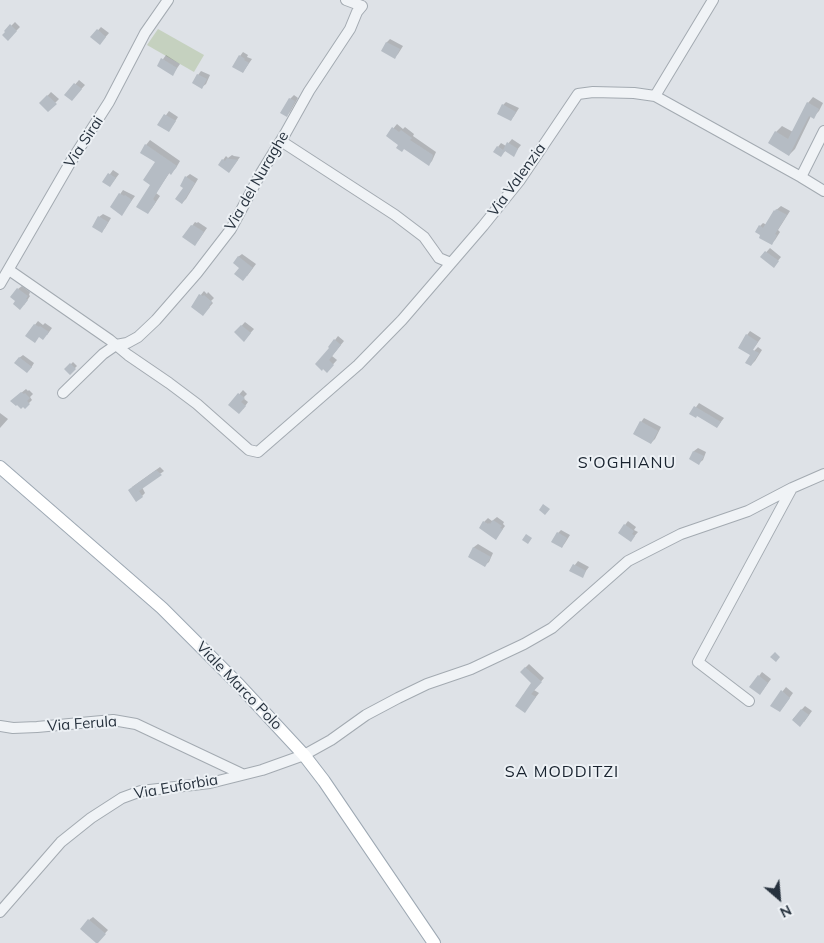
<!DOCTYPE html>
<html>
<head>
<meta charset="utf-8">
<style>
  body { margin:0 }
  #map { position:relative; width:824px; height:943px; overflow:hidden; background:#dee2e7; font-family:Mulish,sans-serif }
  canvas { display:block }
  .north { position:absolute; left:754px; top:873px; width:50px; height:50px; -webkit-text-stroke:4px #edf1f5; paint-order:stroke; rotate:153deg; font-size:14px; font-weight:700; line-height:20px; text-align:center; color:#27323e }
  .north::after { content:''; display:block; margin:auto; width:18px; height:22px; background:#27323e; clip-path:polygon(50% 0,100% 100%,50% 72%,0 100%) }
</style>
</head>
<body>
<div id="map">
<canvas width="824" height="943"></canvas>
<div class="north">N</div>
</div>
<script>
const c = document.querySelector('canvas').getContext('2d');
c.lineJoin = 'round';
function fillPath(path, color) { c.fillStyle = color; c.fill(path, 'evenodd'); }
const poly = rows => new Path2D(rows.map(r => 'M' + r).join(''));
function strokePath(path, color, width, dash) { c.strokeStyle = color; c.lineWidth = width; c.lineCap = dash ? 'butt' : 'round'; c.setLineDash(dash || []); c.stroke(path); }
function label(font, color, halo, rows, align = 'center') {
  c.font = font + ' Mulish,sans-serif'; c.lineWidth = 4; c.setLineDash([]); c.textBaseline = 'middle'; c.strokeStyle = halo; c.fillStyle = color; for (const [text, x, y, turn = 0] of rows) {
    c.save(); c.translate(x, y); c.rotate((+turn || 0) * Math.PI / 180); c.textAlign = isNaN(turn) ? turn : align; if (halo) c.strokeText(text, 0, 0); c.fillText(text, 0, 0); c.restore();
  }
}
const green = poly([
  [158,29,204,55,194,72,147,45]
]);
const shadow = poly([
  [15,22,20,27,8,39,6,31],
  [101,27,109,33,103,40,92,37],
  [390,39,403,46,398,54,395,57,382,50,387,42],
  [243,52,248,55,247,57,252,59,243,72,240,56],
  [166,55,180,64,173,74,158,66],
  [201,71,210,75,206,84,202,87,198,75],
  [79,80,85,85,75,96,66,95],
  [51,92,59,99,48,110,41,103],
  [294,95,298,98,290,112,287,115,290,99],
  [813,97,823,103,819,111,813,117,811,116,795,149,789,155,776,132,782,126,793,132,808,103],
  [506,102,519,108,514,116,511,120,503,105],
  [169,111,178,117,169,131,159,125],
  [397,124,403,129,405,127,414,134,413,136,436,152,432,161,429,164,387,136],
  [512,139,521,145,513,155,505,150,505,152,498,147,501,143,506,146],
  [150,140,180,161,176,168,171,173,170,172,156,193,160,196,152,208,148,212,156,162,146,145],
  [232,155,234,156,240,157,229,172,223,160,226,156,228,158],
  [113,170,119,174,110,186,104,182],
  [190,174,198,179,186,199,182,203,186,177],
  [123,190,135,196,122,214,111,207],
  [781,206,790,211,778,230,780,232,775,240,772,243,762,234,760,226,763,223,767,225,775,211],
  [103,214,111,218,105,228,102,231,99,217],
  [195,222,197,223,198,222,207,228,198,241,192,226],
  [770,248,781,257,777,262,762,257],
  [242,254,256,264,247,276,241,268,238,257],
  [22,286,30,292,29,295,30,296,24,305,18,289],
  [204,291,207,294,208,292,214,298,211,301,213,303,206,311,192,306],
  [38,321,43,325,45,323,52,328,47,335,27,335],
  [245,322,254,329,247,337,236,332],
  [750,331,761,338,756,345,752,349,752,353,758,347,762,350,755,361,751,365,751,354,747,335],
  [338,336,344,341,332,356,337,360,327,371,323,368,335,340],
  [23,355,34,363,31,368,19,358],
  [73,362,77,366,70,373,66,369],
  [26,389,28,391,29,390,33,394,30,397,32,400,25,407,15,398],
  [243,390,247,394,243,398,248,402,243,409,230,405],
  [699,403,724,418,717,427,697,415,691,414],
  [0,413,8,419,0,428],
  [644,418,661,427,655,439,651,443,641,422],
  [698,448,706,452,703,460,699,463,691,459,694,451],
  [160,467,164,471,142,487,145,493,142,496,132,487],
  [497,517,504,522,503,524,505,526,499,534,484,522,488,518,492,521],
  [628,521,636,527,634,530,638,532,631,540,625,525],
  [561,530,570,535,565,543,562,547,558,533],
  [478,544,493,553,489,562,485,565,469,556,474,547],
  [578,561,589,567,582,576,571,570],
  [529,664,544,678,534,690,539,693,528,707,532,683,521,672],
  [762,672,771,679,763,690,759,676],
  [786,687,793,693,783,707,772,705],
  [805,706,812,711,804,722,793,719],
  [93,917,108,930,97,942,89,920]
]);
const building = poly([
  [10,24,17,31,8,41,2,35,5,32,4,31],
  [97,29,106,37,100,45,90,37],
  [386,42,400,49,395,59,381,51],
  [239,55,245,59,244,60,249,63,243,73,232,67],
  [161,58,177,68,173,76,157,66],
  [197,74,207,79,202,89,192,83],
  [74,83,82,89,72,101,64,95],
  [47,95,57,104,48,112,39,103],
  [289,98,295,101,287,117,280,113],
  [807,102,819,109,814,119,809,116,789,156,768,143,775,131,788,139],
  [502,104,516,112,511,121,497,114],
  [164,114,176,121,169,132,157,125],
  [392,127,399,132,401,130,412,138,410,140,433,155,432,160,429,166,404,149,402,152,396,148,398,145,386,136],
  [507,142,518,149,514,157,505,151,501,157,493,152,497,146,503,150],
  [145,144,177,166,171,175,169,173,153,199,156,202,148,214,136,207,150,185,143,180,155,162,140,153],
  [227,158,230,159,238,160,229,173,218,165,222,159,225,161],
  [108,173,116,178,110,187,102,182],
  [185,176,195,183,182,204,175,199,183,188,180,186],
  [119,193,124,196,125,195,132,200,122,216,110,207],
  [776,209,787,215,775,234,777,235,772,245,759,238,760,235,755,232,759,225,763,228,774,210,775,211],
  [98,216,108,222,102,233,92,227],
  [191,225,193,226,193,225,204,232,195,246,182,237],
  [765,251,779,261,774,268,760,257],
  [238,256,253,268,243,281,234,274,239,268,233,263],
  [17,288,28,296,26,299,28,300,20,310,13,304,15,301,10,297],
  [199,294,203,296,204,295,212,302,209,306,210,307,203,316,191,307],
  [34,324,39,327,40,326,49,332,43,340,39,337,35,343,25,336],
  [241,325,251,333,244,342,234,332],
  [746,334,758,342,753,350,759,353,751,366,745,363,750,355,738,348],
  [334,339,341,345,329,360,334,365,327,373,323,369,322,371,315,364,329,348,328,347],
  [19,357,32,367,27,373,14,363],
  [70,363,76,369,70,375,64,369],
  [21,392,24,394,25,393,30,398,27,401,30,404,25,409,23,407,21,409,17,405,16,406,10,401],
  [238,393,245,398,241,402,246,406,239,414,228,405],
  [694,406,721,422,717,428,697,416,696,418,689,414],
  [640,421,658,431,651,444,633,434],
  [693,451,704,456,699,465,689,459],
  [156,470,162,475,139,491,143,497,136,502,128,490],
  [543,504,550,509,545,515,539,510],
  [493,520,502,526,500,528,503,529,496,540,479,528,483,521,488,524,489,523,490,524],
  [624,524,634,531,632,534,635,536,631,542,618,533],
  [557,532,567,538,562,548,551,542],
  [526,534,532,538,528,544,522,540],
  [473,547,491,557,485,567,468,557],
  [573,564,586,571,583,578,569,571],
  [775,652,780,657,776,662,770,657],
  [525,667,542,682,531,694,536,697,525,713,515,706,531,683,520,672],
  [758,675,768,683,760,695,749,687],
  [781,690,790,698,780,712,770,706],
  [801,709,809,715,800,727,792,720],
  [88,919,106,934,98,943,96,943,80,929]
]);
const minor = poly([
  [655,96,713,0],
  [281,141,395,215,424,237,439,258,451,263],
  [801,177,824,131],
  [9,270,110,340,128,355,169,383,197,404,249,450,258,452,358,365,402,320,483,226,520,180,578,94,593,92,634,93,655,96,801,177,824,191],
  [0,284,70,163,109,102,145,33,168,0],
  [63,393,103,354,116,345,127,343,138,337,156,320,197,273,231,229,261,173,285,134,309,91,350,29,357,12,362,6,346,0],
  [749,701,698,662,792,488],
  [0,726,13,728,37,727,113,720,136,724,242,774],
  [0,912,61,842,91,818,122,798,141,791,210,783,262,770,304,755,331,740,366,715,398,698,427,684,471,669,524,644,552,628,628,561,681,534,748,511,792,488,824,474]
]);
const major = poly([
  [0,467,162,608,239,685,304,755,324,781,434,943]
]);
const streetNames = [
  ["Via Sirai",84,142,-57],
  ["Via Valenzia",517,180,-54],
  ["Via del Nuraghe",257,181,-60],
  ["Viale Marco Polo",239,686,46],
  ["Via Ferula",82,724,-4],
  ["Via Euforbia",176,787,-10]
];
const neighbourhoodNames = [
  ["S'OGHIANU",627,463],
  ["SA MODDITZI",562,772]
];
fillPath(green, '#c5d1bf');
fillPath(shadow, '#0003');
fillPath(building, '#b5bcc4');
strokePath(minor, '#a3aab1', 12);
strokePath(major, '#9da8b3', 14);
strokePath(minor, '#f0f3f6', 10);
strokePath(major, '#fff', 12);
label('15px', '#27323e', '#edf1f5', streetNames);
c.letterSpacing = '1px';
label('16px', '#19232f', '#edf1f5', neighbourhoodNames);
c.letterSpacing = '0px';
</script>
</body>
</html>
